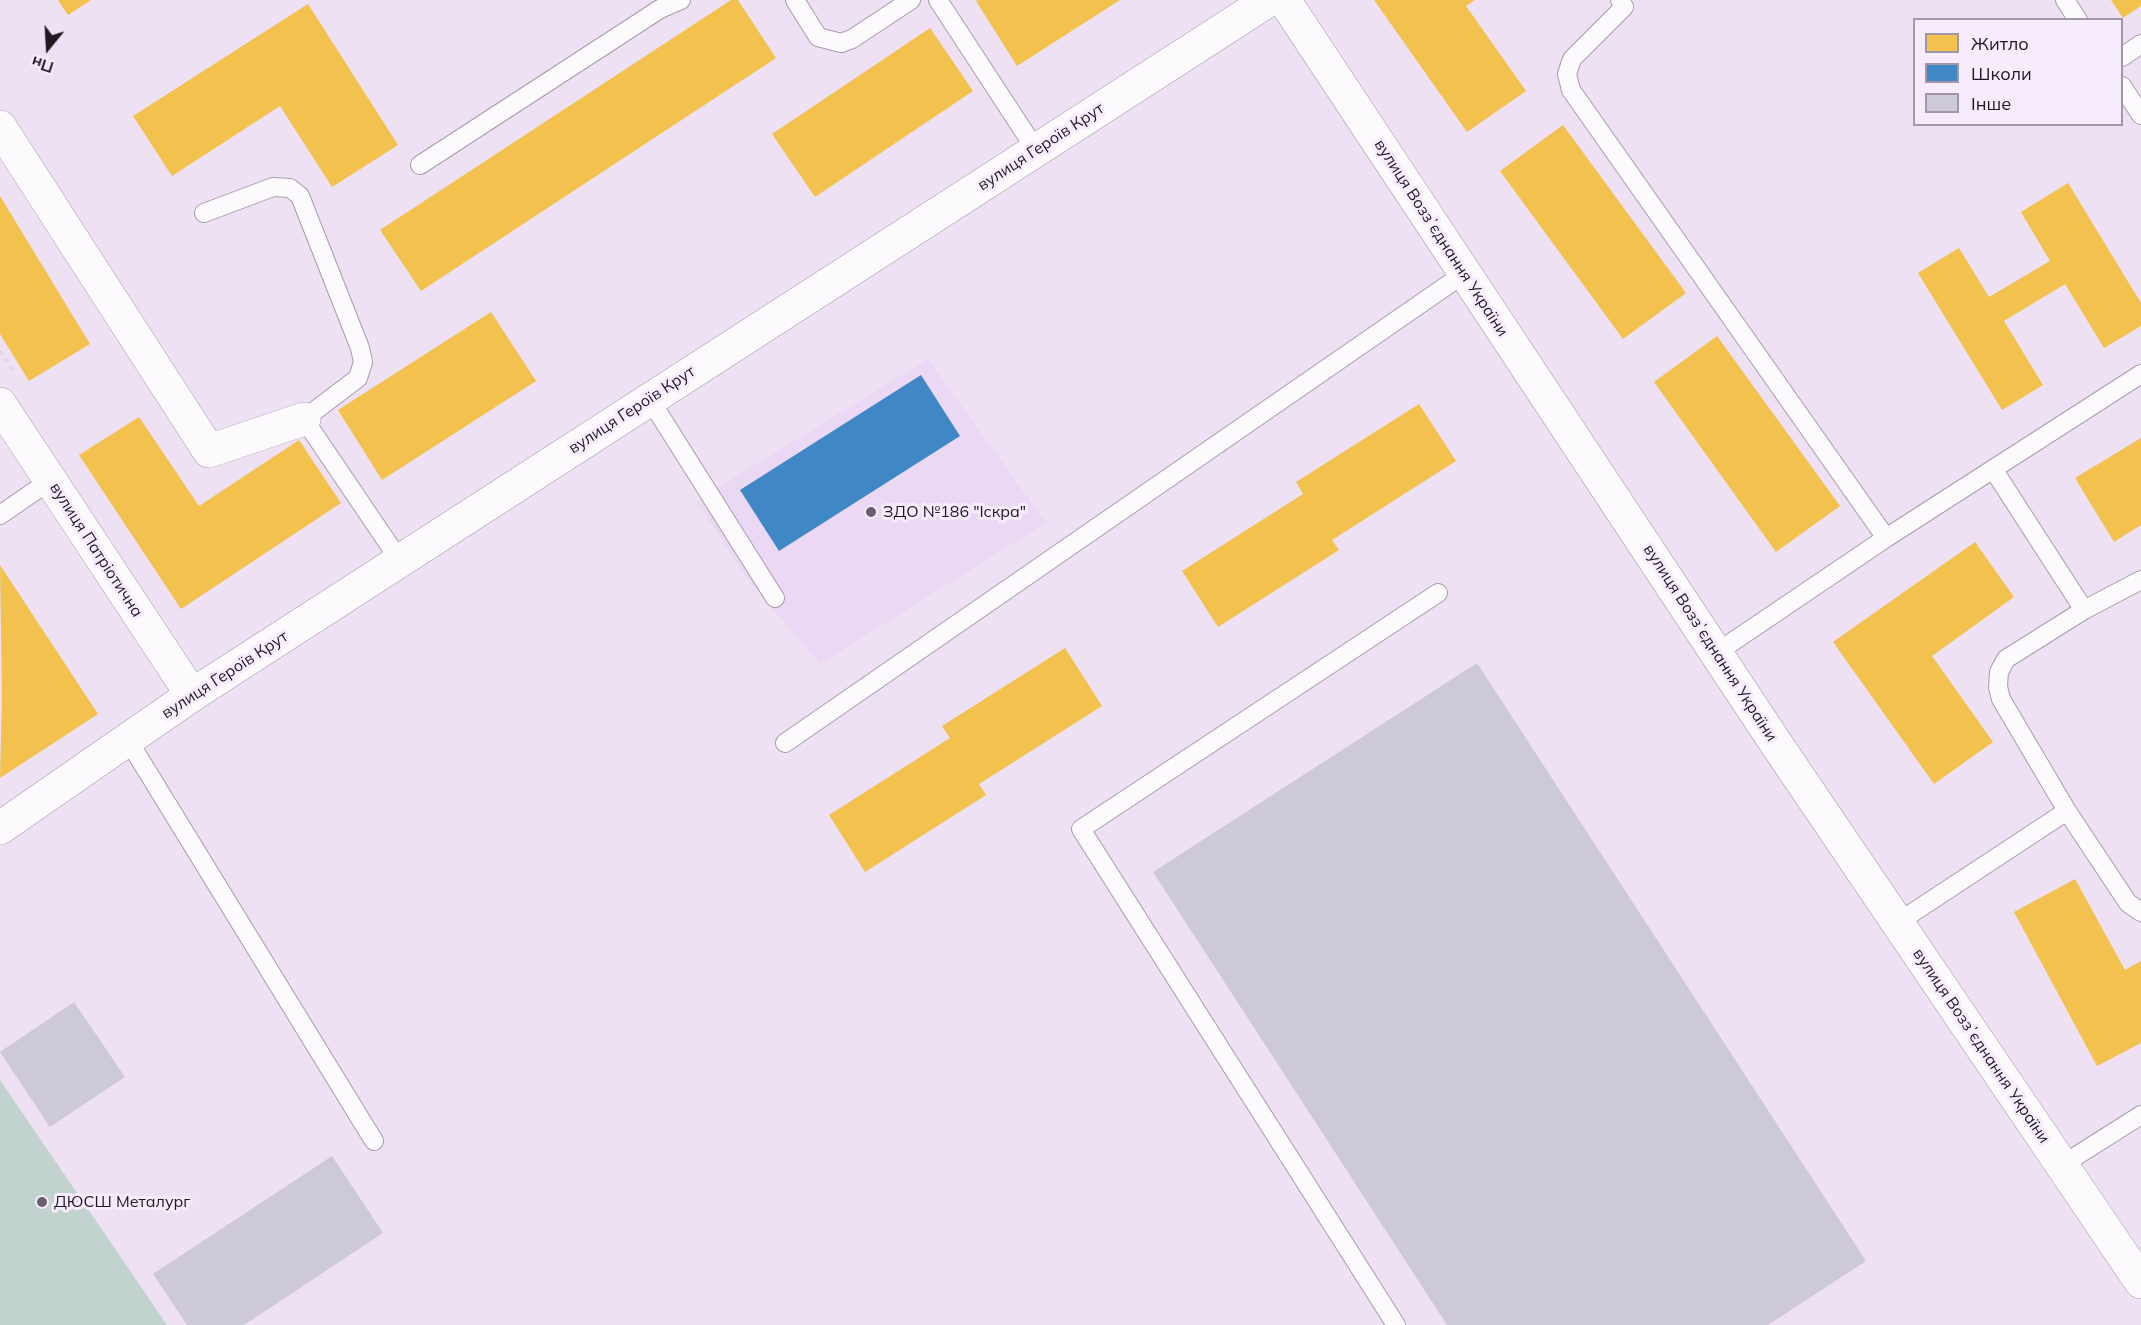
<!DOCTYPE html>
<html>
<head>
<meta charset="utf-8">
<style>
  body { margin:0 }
  #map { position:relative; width:2141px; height:1325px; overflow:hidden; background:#ede1f3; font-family:Mulish,sans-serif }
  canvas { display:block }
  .legend { position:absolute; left:1913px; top:18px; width:210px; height:108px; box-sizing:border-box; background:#f7ebfe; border:2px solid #a197a7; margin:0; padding:8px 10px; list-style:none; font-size:18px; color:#201924 }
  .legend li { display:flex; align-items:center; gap:12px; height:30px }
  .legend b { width:30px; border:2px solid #a197a7 }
  .north { position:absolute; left:18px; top:18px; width:60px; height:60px; -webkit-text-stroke:4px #f7ebfe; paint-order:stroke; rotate:198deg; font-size:16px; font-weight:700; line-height:24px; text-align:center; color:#201924 }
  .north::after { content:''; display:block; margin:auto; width:21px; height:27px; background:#201924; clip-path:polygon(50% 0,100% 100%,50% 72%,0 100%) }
</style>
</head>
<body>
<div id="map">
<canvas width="2141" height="1325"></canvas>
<ul class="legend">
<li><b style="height:16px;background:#f2c14e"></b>Житло</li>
<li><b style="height:16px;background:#3f88c5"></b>Школи</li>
<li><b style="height:16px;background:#cec9d8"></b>Інше</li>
</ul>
<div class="north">Пн</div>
</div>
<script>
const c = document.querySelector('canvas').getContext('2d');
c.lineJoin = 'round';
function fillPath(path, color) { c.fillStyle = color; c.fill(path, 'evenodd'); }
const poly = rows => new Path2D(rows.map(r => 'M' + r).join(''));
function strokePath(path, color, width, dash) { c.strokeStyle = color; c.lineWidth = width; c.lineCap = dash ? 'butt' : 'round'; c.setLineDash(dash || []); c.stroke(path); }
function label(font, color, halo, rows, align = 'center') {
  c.font = font + ' Mulish,sans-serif'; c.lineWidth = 6; c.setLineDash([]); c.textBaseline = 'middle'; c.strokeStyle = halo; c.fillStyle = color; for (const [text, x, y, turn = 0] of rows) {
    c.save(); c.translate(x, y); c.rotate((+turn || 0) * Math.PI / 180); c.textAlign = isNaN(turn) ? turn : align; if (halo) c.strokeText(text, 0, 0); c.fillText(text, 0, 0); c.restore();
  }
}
const built = poly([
  [928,359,1046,523,820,664,749,581,696,501]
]);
const green = poly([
  [0,1080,167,1325,0,1325]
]);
const homes = poly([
  [58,0,91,0,68,15],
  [731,0,738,0,776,58,421,291,380,230],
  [978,0,1120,0,1017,66,976,1],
  [1374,0,1475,0,1466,6,1526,91,1467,132],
  [2111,0,2141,0,2141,6,2123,18],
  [308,4,398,145,332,187,280,106,172,176,133,116],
  [930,28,973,91,815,197,772,134],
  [1563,125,1686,293,1623,339,1500,171],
  [2068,183,2141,303,2141,326,2104,348,2065,284,2004,321,2043,385,2002,410,1918,273,1959,248,1989,297,2050,261,2021,212],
  [0,196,90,344,29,381,0,334],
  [491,312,536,381,382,480,338,410],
  [1717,336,1840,506,1776,552,1654,382],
  [1419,404,1456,461,1332,540,1339,550,1218,627,1182,571,1303,494,1296,482],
  [139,417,199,506,299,440,341,503,181,609,79,455],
  [2141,438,2141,525,2114,542,2075,478],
  [1975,542,2014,597,1932,656,1993,742,1934,784,1833,642],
  [0,565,98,714,0,778,2,696],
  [1065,648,1102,706,979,784,986,795,865,872,829,815,950,738,942,726],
  [2075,879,2125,970,2141,961,2141,1043,2097,1066,2014,912]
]);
const schools = poly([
  [921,375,960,436,779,551,740,490]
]);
const building = poly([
  [1477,663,1866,1261,1768,1325,1447,1325,1153,872],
  [74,1002,125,1077,50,1127,0,1052],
  [332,1156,383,1233,244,1325,187,1325,153,1274]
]);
const path = poly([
  [0,351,13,371]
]);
const service = poly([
  [795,0,818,37,841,43,852,39,911,0],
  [938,0,1036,150],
  [1620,0,1624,7,1572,59,1567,74,1571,90,1886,538,1716,653],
  [2065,0,2078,20],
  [2122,57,2141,44],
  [2122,86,2141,115],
  [420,165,660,9,681,0],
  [204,213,273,187,290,188,300,196,360,348,363,362,358,378,304,419,400,561],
  [649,398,775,598],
  [1993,469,2084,610],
  [0,515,51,480],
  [1886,538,2141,374],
  [2141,580,2084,610,2006,659,1999,672,1998,687,2001,699,2067,811,2128,903,2141,912],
  [128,740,374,1141],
  [785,743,1465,273],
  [1897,923,2067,811],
  [2062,1165,2141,1115],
  [1396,1325,1081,829,1438,593]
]);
const minor = poly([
  [1284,0,1777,745,2141,1282],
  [0,127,209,451,304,419],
  [0,404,192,695]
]);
const tertiary = poly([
  [0,828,192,695,1269,0]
]);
const markers = [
  [871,512,6,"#685f6c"],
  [42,1202,6,"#685f6c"]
];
const streetNames = [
  ["вулиця Героїв Крут",1041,147,-33],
  ["вулиця Воззʼєднання України",1441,238,57],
  ["вулиця Героїв Крут",632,410,-33],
  ["вулиця Патріотична",96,550,57],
  ["вулиця Воззʼєднання України",1710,643,57],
  ["вулиця Героїв Крут",225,675,-33],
  ["вулиця Воззʼєднання України",1981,1046,56]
];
const poiNames = [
  ["ЗДО №186 \"Іскра\"",883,512],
  ["ДЮСШ Металург",54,1202]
];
fillPath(built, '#ebd8f5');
fillPath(green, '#c2d3cf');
fillPath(homes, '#f2c14e');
fillPath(schools, '#3f88c5');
fillPath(building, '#cec9d8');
strokePath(service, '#a69daa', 20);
strokePath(minor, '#a69daa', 34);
strokePath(tertiary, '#a69daa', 34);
strokePath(path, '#ded9df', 4, [4.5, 4.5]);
strokePath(service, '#fcfafd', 18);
strokePath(minor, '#fcfafd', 33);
strokePath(tertiary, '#fcfafd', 33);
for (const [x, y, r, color] of markers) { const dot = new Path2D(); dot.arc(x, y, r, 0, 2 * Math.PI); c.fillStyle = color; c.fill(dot); strokePath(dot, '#f7ebfe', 2); }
label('16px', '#201924', '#f7ebfe', streetNames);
label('16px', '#201924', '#f7ebfe', poiNames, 'left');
</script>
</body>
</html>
